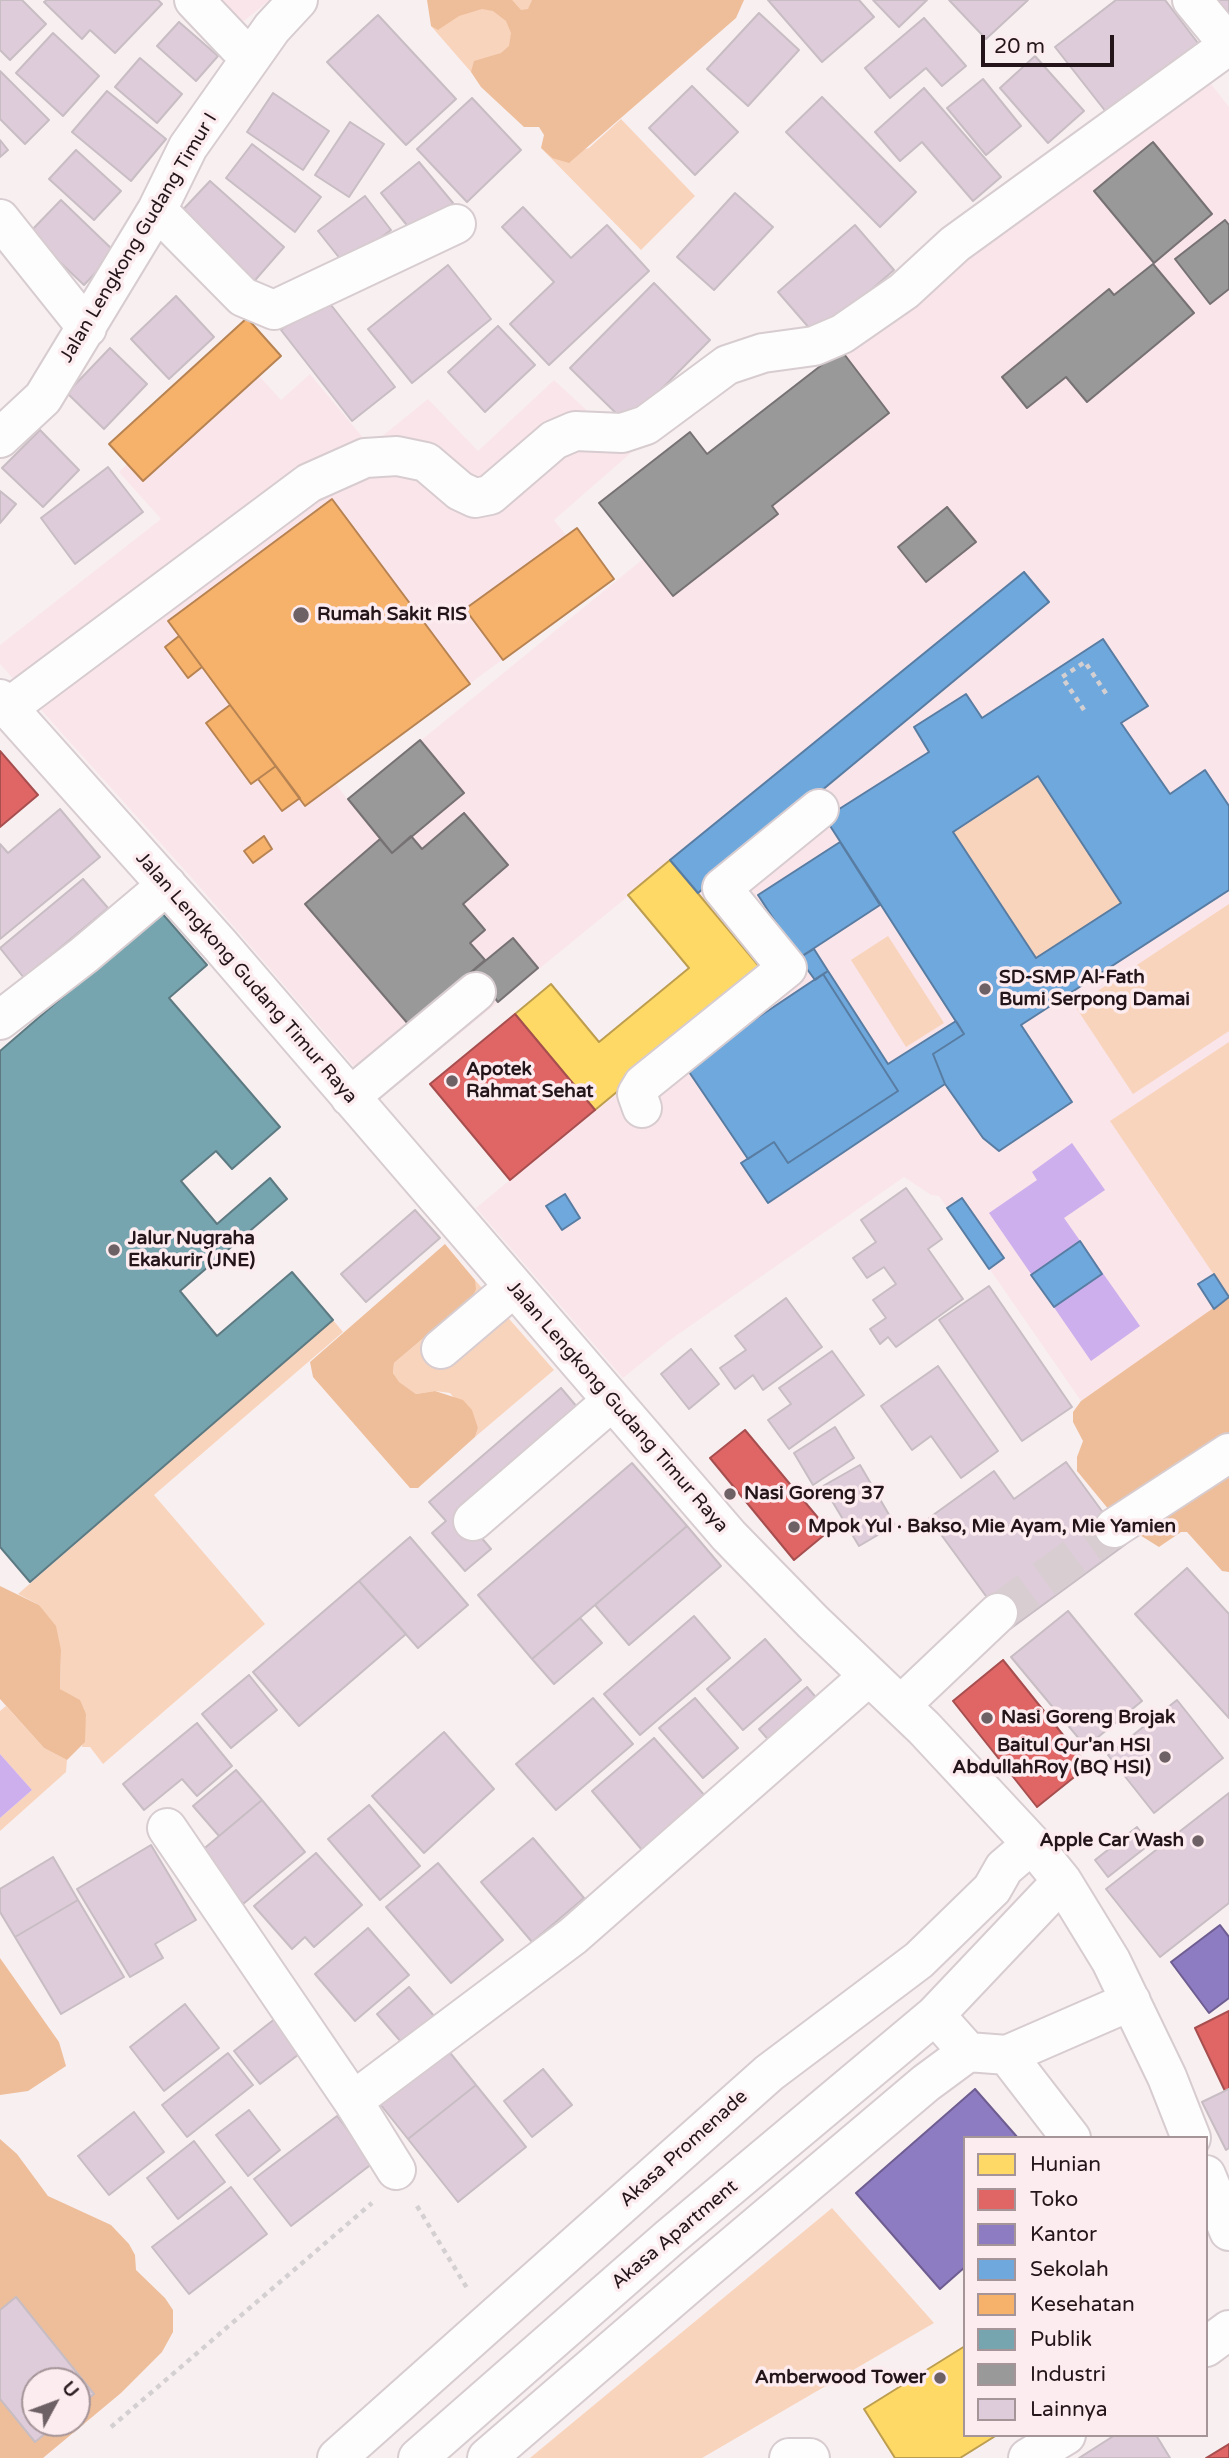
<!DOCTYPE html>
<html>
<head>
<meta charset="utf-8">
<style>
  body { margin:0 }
  #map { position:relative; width:1229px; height:2458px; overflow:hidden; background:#f8eff1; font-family:"Varela Round",sans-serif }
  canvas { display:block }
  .legend { position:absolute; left:963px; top:2136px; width:245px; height:301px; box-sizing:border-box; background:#fcebef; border:2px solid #a59599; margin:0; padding:9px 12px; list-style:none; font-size:21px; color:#231519 }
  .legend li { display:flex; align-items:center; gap:14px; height:35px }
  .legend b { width:35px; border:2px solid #a59599 }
  .north { position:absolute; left:21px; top:2367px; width:70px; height:70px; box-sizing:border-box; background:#fcebef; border:2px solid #a59599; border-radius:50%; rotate:49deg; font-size:19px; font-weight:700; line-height:28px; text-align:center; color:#231519 }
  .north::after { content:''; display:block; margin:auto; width:24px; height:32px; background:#6e6165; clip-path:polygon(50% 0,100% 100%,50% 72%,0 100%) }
  .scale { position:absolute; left:981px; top:35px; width:133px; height:32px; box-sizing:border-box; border:4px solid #231519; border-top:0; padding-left:9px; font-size:21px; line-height:24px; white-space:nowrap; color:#231519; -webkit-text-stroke:5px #fcebef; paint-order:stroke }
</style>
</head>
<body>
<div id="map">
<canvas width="1229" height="2458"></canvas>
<ul class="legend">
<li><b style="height:19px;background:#ffd966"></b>Hunian</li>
<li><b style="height:19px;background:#e06666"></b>Toko</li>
<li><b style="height:19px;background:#8e7cc3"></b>Kantor</li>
<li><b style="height:19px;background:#6fa8dc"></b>Sekolah</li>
<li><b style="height:19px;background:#f6b26b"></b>Kesehatan</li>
<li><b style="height:19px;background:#76a5af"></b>Publik</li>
<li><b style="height:19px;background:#999"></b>Industri</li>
<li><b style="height:19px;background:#dfccda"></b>Lainnya</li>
</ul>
<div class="north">U</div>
<div class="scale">20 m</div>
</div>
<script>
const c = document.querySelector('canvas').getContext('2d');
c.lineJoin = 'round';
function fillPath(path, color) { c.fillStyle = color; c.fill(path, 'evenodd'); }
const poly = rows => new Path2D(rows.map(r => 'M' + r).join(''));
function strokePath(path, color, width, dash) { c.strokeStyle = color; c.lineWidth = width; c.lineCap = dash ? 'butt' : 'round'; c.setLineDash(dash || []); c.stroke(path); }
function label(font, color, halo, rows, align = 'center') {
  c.font = font + ' "Varela Round",sans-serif'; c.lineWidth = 7; c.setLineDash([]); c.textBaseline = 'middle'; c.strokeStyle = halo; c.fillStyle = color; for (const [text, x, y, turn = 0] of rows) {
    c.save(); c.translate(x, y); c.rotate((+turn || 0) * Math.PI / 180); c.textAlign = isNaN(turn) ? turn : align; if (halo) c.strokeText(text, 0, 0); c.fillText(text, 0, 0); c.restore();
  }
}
const built = poly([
  [207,0,270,0,234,29],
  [1201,71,1229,107,1229,1298,1081,1401,939,1196,931,1195,904,1177,670,1340,623,1378,476,1208,763,970,698,893,1049,602,1025,572,381,1098,198,885,0,664,0,645,161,519,119,472,241,356,281,400,310,374,370,446,428,399,478,451,554,380,632,452,554,520,605,584,335,783,348,800,643,559,599,503,690,432,708,453]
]);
const green = poly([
  [438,0,620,0,491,80,471,72,431,26],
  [621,119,695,196,641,250,541,148,552,158,589,148],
  [1038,776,1121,903,1036,958,953,832],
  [1229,904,1229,1031,1133,1094,1075,1006],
  [888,936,944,1023,906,1047,851,960],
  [1229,1042,1229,1297,1110,1121],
  [475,1280,554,1370,475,1437,478,1428,450,1393,435,1391,416,1394,398,1382,393,1373,394,1363,473,1296],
  [333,1320,343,1332,154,1495,265,1624,103,1764,90,1747,82,1747,86,1714,60,1689,61,1650,39,1605,18,1594],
  [6,1706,44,1748,67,1760,66,1772,0,1831,0,1818,32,1790,0,1754,0,1711],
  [832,2208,934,2323,702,2458,530,2458]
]);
const forest = poly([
  [427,0,512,0,521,10,528,9,532,0,744,0,736,18,569,163,552,158,541,148,544,135,539,127,524,127,481,87,471,72,474,61,501,53,509,46,511,33,506,21,493,11,482,9,459,16,438,30,431,26],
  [445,1244,475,1280,476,1289,473,1296,394,1363,393,1373,399,1382,416,1394,435,1391,463,1400,472,1410,478,1428,475,1437,418,1488,410,1488,313,1377,310,1362],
  [1229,1297,1229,1572,1222,1571,1187,1532,1181,1532,1159,1547,1119,1522,1077,1471,1077,1457,1083,1441,1073,1422,1073,1412,1081,1401],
  [0,1586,39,1605,56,1626,61,1650,60,1689,80,1700,86,1714,85,1742,67,1760,44,1748,0,1699],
  [0,1958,59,2042,66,2066,28,2091,0,2095],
  [0,2139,17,2154,48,2196,111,2225,129,2244,135,2255,136,2270,165,2298,173,2310,173,2332,162,2352,121,2393,43,2458,0,2458,0,2399,35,2442,58,2423,77,2423,77,2408,94,2394,16,2298,0,2310]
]);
const water = poly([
  [1072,1143,1105,1190,1064,1218,1140,1326,1091,1361,989,1213,1037,1180,1032,1172],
  [0,1754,32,1790,0,1818]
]);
const homes = poly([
  [670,860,763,971,595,1110,515,1014,551,984,599,1042,689,968,628,895,670,860],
  [965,2346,965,2435,997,2435,960,2458,895,2458,864,2409,965,2346]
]);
const shops = poly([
  [0,751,38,795,0,827,0,751],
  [515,1014,595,1110,510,1180,430,1084,515,1014],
  [745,1430,829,1531,794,1560,710,1458,745,1430],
  [1003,1660,1088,1766,1037,1807,953,1701,1003,1660],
  [1229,2011,1229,2089,1225,2091,1195,2028,1229,2011],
  [1229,2444,1229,2458,1206,2458,1229,2444]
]);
const offices = poly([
  [1220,1925,1229,1937,1229,1998,1209,2013,1171,1962,1220,1925],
  [975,2089,1018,2138,965,2138,965,2267,940,2289,856,2193,975,2089]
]);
const schools = poly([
  [1024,572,1049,602,698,893,670,860,1024,572],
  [1103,639,1148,706,1121,723,1170,794,1205,770,1229,806,1229,890,1021,1025,1072,1102,999,1151,983,1138,945,1084,933,1054,964,1034,825,818,929,752,914,727,966,694,982,718,1103,639],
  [1038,776,1121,903,1036,958,953,832,1038,776],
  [840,842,880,905,799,958,758,895,840,842],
  [814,949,828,971,815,980,799,958,814,949],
  [828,971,888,1064,956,1021,964,1034,933,1054,945,1084,768,1203,741,1163,774,1142,788,1163,898,1091,823,974,828,971],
  [823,974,898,1091,788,1163,774,1142,748,1159,685,1066,823,974],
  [565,1194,580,1218,562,1230,546,1206,565,1194],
  [962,1198,1004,1258,989,1269,947,1208,962,1198],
  [1080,1241,1102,1274,1054,1307,1031,1275,1080,1241],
  [1214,1274,1229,1297,1214,1309,1198,1284,1214,1274]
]);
const health = poly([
  [247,318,281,356,143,481,109,444,247,318],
  [332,499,470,684,305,806,168,621,332,499],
  [577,528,614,579,503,660,465,609,577,528],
  [179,636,202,667,188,678,165,647,179,636],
  [230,705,276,766,251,784,206,723,230,705],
  [276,766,300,798,282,811,258,779,276,766],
  [264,836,272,849,253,863,244,851,264,836]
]);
const public = poly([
  [161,912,207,965,169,998,280,1127,232,1169,216,1151,181,1181,217,1224,270,1178,287,1199,180,1291,217,1336,292,1272,333,1320,30,1582,0,1547,0,1051,161,912]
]);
const industry = poly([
  [1153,142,1212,214,1154,263,1094,191,1153,142],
  [1225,220,1229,225,1229,289,1210,304,1175,259,1225,220],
  [1153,264,1194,313,1087,402,1066,377,1027,408,1002,377,1109,289,1114,295,1153,264],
  [841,350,889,413,772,506,778,514,673,596,599,503,690,432,707,454,841,350],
  [947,507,976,542,926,582,898,547,947,507],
  [420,740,464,793,392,853,348,799,420,740],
  [464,813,508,865,463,904,485,930,470,943,485,960,409,1025,305,904,380,839,392,853,411,836,422,849,464,813],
  [513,938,538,968,498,1002,473,971,513,938]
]);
const building = poly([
  [0,0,22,0,46,24,10,60,0,50,0,0],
  [47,0,158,0,162,4,115,53,90,30,82,39,44,2,47,0],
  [768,0,859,0,874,17,822,62,768,0],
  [873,0,927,0,899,27,873,0],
  [949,0,1028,0,986,39,949,0],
  [1116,0,1165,0,1201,47,1110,117,1055,47,1116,0],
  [1208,0,1229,0,1229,26,1208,0],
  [759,13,799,50,748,106,707,69,759,13],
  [378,15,456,99,406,145,327,62,378,15],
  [924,18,966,66,942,86,926,68,890,98,865,68,924,18],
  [179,22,218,56,196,81,157,46,179,22],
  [53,33,99,76,63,116,16,73,53,33],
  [1035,56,1084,111,1048,143,1000,88,1035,56],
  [140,58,182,94,157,123,115,87,140,58],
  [0,71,49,120,25,144,0,119,0,71],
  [983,79,1021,126,986,155,947,108,983,79],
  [692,86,738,132,695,175,649,128,692,86],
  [924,88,1001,177,973,201,922,142,900,161,875,132,924,88],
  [107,91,166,139,131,181,72,132,107,91],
  [273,93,329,131,303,170,247,132,273,93],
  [822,97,916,192,880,227,786,132,822,97],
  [472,98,521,150,467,202,417,149,472,98],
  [350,122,384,144,349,197,315,175,350,122],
  [0,140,8,150,0,157,0,140],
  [252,144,321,197,295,232,226,178,252,144],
  [76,150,121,191,94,220,49,179,76,150],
  [419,162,453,203,414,234,381,193,419,162],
  [210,181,284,247,250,286,175,218,210,181],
  [735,193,773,227,714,290,677,257,735,193],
  [365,196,391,230,345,265,318,231,365,196],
  [61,200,115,252,84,285,29,233,61,200],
  [523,207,571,258,607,225,649,271,549,365,510,324,554,282,502,227,523,207],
  [855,225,894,270,817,337,778,292,855,225],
  [448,265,491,319,412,383,368,329,448,265],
  [654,283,710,340,627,424,570,368,654,283],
  [176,296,214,337,169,379,131,339,176,296],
  [324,296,395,387,352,421,281,330,324,296],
  [498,326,535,365,485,412,448,372,498,326],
  [110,348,147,384,104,429,67,393,110,348],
  [40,430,79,470,43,507,2,468,40,430],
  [108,467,143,512,75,564,41,518,108,467],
  [0,491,16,504,0,523,0,491],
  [60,809,100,857,0,939,0,844,8,853,60,809],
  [83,879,108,908,24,978,0,948,83,879],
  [906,1188,942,1239,928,1249,963,1299,896,1347,888,1337,880,1344,870,1329,886,1318,873,1300,896,1284,884,1267,867,1278,853,1258,876,1242,861,1220,906,1188],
  [415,1210,440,1238,366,1302,341,1274,415,1210],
  [989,1286,1072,1407,1022,1441,939,1320,989,1286],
  [786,1298,822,1347,763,1390,753,1375,735,1389,720,1368,746,1350,735,1336,786,1298],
  [691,1349,719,1384,689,1409,661,1374,691,1349],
  [832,1351,864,1395,789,1449,768,1420,791,1404,779,1388,832,1351],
  [938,1366,998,1451,961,1478,931,1436,912,1450,881,1406,938,1366],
  [561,1388,583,1414,464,1517,491,1549,465,1571,432,1533,446,1521,429,1502,561,1388],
  [835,1427,854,1458,813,1485,794,1453,835,1427],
  [1066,1462,1126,1544,1010,1629,929,1518,994,1471,1014,1499,1066,1462],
  [632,1463,687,1526,532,1659,478,1595,632,1463],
  [860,1465,895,1525,859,1546,823,1486,860,1465],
  [687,1526,721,1566,629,1645,595,1605,687,1526],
  [410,1537,468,1605,418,1648,359,1581,410,1537],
  [1187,1568,1229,1614,1229,1718,1135,1614,1187,1568],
  [359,1581,406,1634,299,1726,253,1672,359,1581],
  [1068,1611,1142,1701,1086,1747,1011,1657,1068,1611],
  [694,1616,730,1658,640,1735,604,1694,694,1616],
  [580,1618,602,1643,554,1684,532,1659,580,1618],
  [765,1639,801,1680,743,1730,707,1689,765,1639],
  [249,1675,277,1710,231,1748,202,1714,249,1675],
  [807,1687,827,1710,778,1751,759,1729,807,1687],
  [593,1698,633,1744,556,1810,516,1764,593,1698],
  [695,1698,738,1748,703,1778,659,1728,695,1698],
  [1177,1700,1223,1758,1154,1813,1108,1755,1177,1700],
  [197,1723,232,1766,197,1796,182,1779,144,1810,123,1784,197,1723],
  [444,1732,494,1789,424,1853,372,1796,444,1732],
  [654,1738,705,1796,642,1850,592,1791,654,1738],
  [236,1770,262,1800,219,1836,193,1806,236,1770],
  [1229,1793,1229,1903,1160,1957,1106,1889,1229,1793],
  [262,1800,305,1852,243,1904,200,1852,262,1800],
  [369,1805,420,1866,380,1900,328,1839,369,1805],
  [1137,1827,1150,1844,1108,1877,1095,1860,1137,1827],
  [533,1838,584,1898,532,1942,481,1882,533,1838],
  [151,1845,196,1920,155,1944,163,1958,130,1977,77,1889,151,1845],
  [316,1853,362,1905,314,1947,305,1937,292,1949,254,1906,316,1853],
  [53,1857,78,1900,15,1937,0,1912,0,1889,53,1857],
  [438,1863,503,1940,451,1983,386,1907,438,1863],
  [78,1900,124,1977,61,2014,15,1937,78,1900],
  [368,1928,409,1975,355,2021,315,1974,368,1928],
  [409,1987,434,2016,402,2043,377,2014,409,1987],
  [185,2004,219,2048,164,2091,130,2047,185,2004],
  [281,2014,307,2048,260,2084,234,2051,281,2014],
  [447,2049,476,2085,408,2139,380,2104,447,2049],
  [228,2053,253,2085,187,2137,162,2105,228,2053],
  [543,2069,572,2105,532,2137,504,2101,543,2069],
  [476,2085,526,2147,458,2202,408,2139,476,2085],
  [1229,2089,1229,2148,1226,2150,1202,2102,1229,2089],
  [249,2110,280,2150,248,2176,216,2135,249,2110],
  [134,2112,164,2152,109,2195,78,2156,134,2112],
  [337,2116,373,2163,291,2226,254,2179,337,2116],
  [194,2141,225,2182,178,2219,147,2178,194,2141],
  [231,2187,267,2234,189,2294,152,2247,231,2187],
  [16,2297,94,2394,77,2408,77,2381,35,2381,35,2423,58,2423,35,2442,0,2399,0,2310,16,2297],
  [1115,2435,1156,2435,1170,2458,1079,2458,1115,2435]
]);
const minorTunnel = poly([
  [998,1613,1114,1528]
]);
const path = poly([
  [1084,710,1062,677,1085,662,1107,695],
  [417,2206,467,2288],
  [111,2427,372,2203]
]);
const minor = poly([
  [194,0,250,59],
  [1192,0,1229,45],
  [157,210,243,297,274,310,456,224],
  [0,219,87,328],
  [0,438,43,398,157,210,188,147,272,28,298,0],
  [0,699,220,945,729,1536,813,1622,924,1728,1032,1844,1062,1881,1111,1961,1167,2077,1191,2138],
  [8,708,309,483,365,458,397,456,426,462,460,491,475,498,490,495,554,440,575,431,622,433,646,425,727,365,763,353,814,346,842,334,904,291,955,244,1229,45],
  [0,1020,84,955,167,885],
  [350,1097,476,992],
  [642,1108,637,1094,643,1084,787,968,722,888,819,809],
  [441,1349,514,1287],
  [473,1521,612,1401],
  [1114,1528,1229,1453],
  [901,1705,998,1613],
  [167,1828,353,2101,573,1936,869,1676],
  [935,2015,1062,1881],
  [968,2052,1007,2055,1131,2001],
  [1007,2055,1071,2138],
  [353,2101,396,2170],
  [1206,2175,1229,2231],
  [1206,2347,1229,2330],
  [337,2458,769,2073,919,1960,992,1889,1004,1868,1032,1844],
  [418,2458,669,2238,935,2015,968,2052],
  [487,2458,699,2275,926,2083,968,2052],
  [789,2458,810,2458],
  [1028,2458,1066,2435]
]);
const markers = [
  [301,615,9,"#6e6165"],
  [985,989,7,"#6e6165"],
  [452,1081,7,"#6e6165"],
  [114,1250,7,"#6e6165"],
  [730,1494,7,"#6e6165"],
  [794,1527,7,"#6e6165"],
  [987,1718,7,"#6e6165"],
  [1165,1757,7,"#6e6165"],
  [1198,1841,7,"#6e6165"],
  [940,2378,7,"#6e6165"]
];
const streetNames = [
  ["Jalan Lengkong Gudang Timur I",139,238,-59],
  ["Jalan Lengkong Gudang Timur Raya",246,978,49],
  ["Jalan Lengkong Gudang Timur Raya",617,1407,49],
  ["Akasa Promenade",684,2149,-42],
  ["Akasa Apartment",675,2235,-40]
];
const poiNames = [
  ["Rumah Sakit RIS",317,615],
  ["SD-SMP Al-Fath",999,978],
  ["Bumi Serpong Damai",999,1000],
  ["Apotek",466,1070],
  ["Rahmat Sehat",466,1092],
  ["Jalur Nugraha",128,1239],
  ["Ekakurir (JNE)",128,1261],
  ["Nasi Goreng 37",744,1494],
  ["Mpok Yul · Bakso, Mie Ayam, Mie Yamien",808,1527],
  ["Nasi Goreng Brojak",1001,1718],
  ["Baitul Qur'an HSI",1151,1746,"right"],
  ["AbdullahRoy (BQ HSI)",1151,1768,"right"],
  ["Apple Car Wash",1184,1841,"right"],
  ["Amberwood Tower",926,2378,"right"]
];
fillPath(built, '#fae5ea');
fillPath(green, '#f9d4bc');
fillPath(forest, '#eebe9a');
fillPath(water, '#ccafec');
fillPath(homes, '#ffd966');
strokePath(homes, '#bd9e4f', 2);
fillPath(shops, '#e06666');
strokePath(shops, '#a74e4f', 2);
fillPath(offices, '#8e7cc3');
strokePath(offices, '#6e5d90', 2);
fillPath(schools, '#6fa8dc');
strokePath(schools, '#587ca2', 2);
fillPath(health, '#f6b26b');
strokePath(health, '#b78352', 2);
fillPath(public, '#76a5af');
strokePath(public, '#5d7a82', 2);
fillPath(industry, '#999');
strokePath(industry, '#767173', 2);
fillPath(building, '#dfccda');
strokePath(building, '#c7bdc3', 2);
strokePath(minorTunnel, '#d8ced1', 38, [38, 19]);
strokePath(minor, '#d7cccf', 42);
strokePath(path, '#d4d0d2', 4.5, [5, 5]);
strokePath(minor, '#fefdfd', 38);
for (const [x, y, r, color] of markers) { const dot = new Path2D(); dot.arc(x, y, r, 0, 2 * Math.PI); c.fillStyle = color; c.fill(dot); strokePath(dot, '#fcebef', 2.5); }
label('19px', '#231519', '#fcebef', streetNames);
label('bold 19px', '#231519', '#fcebef', poiNames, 'left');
</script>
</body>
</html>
